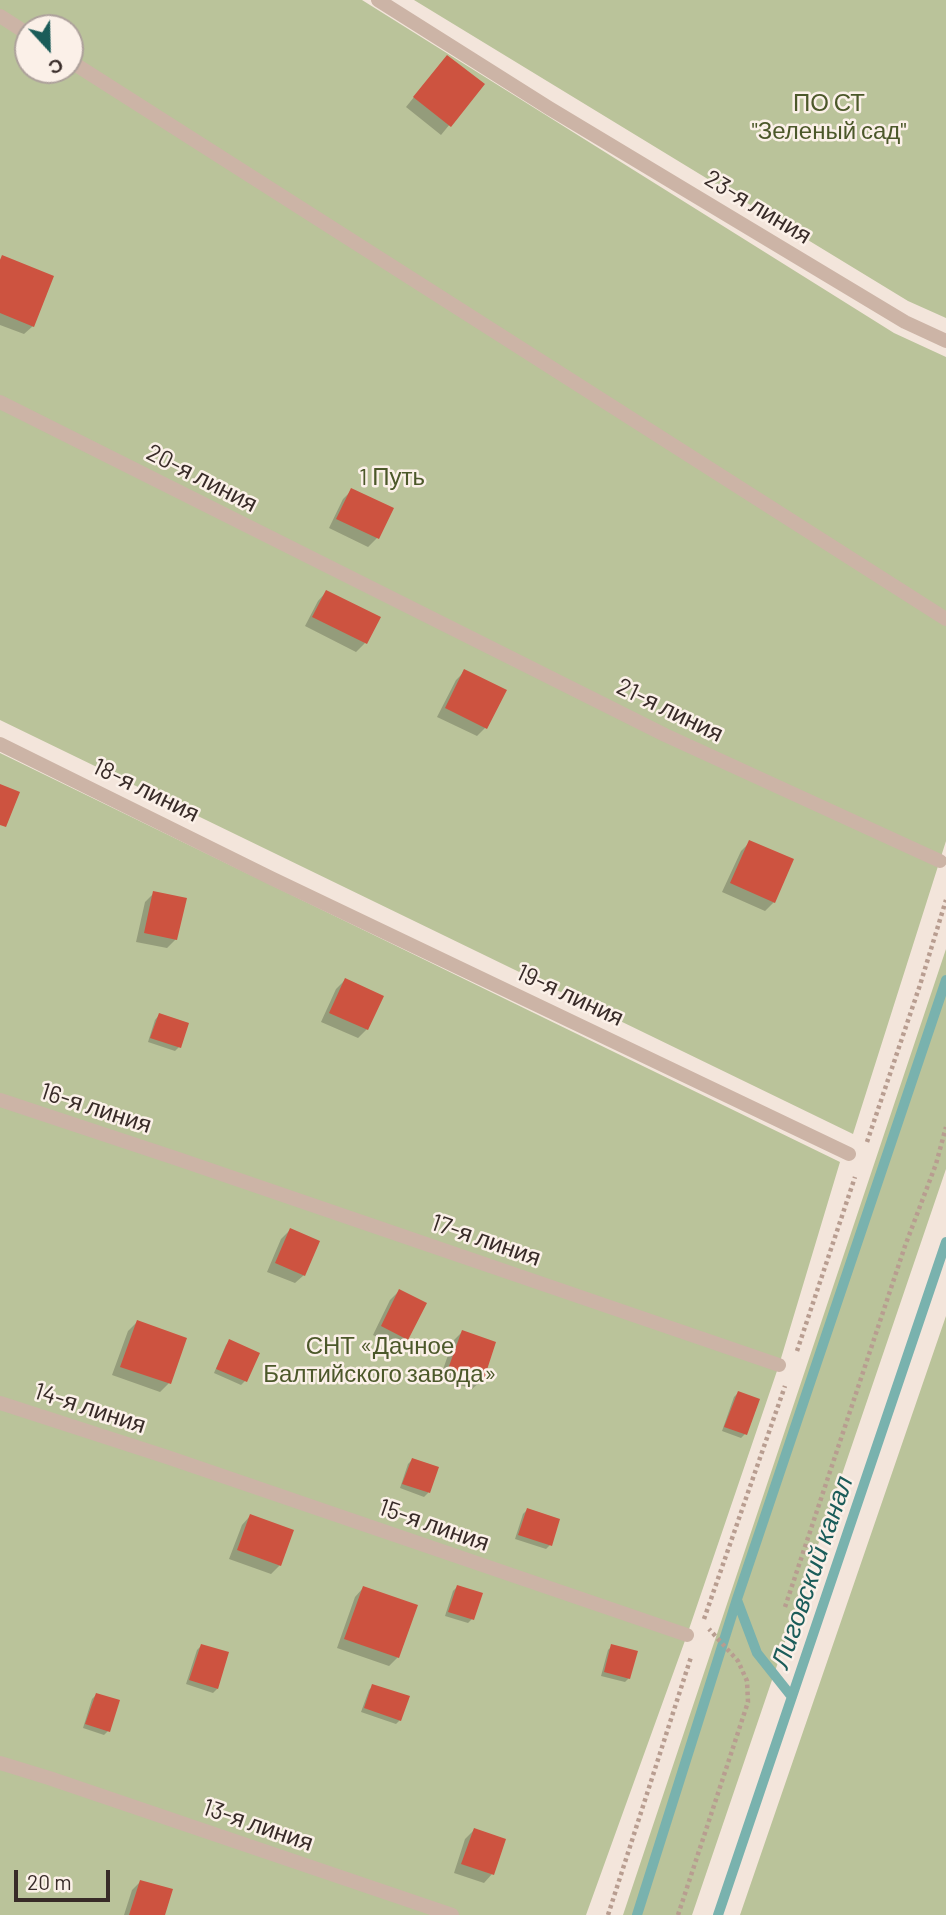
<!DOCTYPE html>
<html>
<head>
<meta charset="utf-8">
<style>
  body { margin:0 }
  #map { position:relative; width:946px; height:1915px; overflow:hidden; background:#f3e5db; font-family:Barlow,sans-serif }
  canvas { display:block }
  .north { position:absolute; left:14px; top:14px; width:70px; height:70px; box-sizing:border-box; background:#fbf0e8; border:2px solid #ada19b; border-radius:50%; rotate:158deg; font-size:19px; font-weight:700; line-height:28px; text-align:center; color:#382b28 }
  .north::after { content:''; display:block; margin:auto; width:24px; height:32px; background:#1b5c59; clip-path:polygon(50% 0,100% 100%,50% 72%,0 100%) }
  .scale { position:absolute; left:14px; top:1870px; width:96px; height:32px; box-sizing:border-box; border:4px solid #382b28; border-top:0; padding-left:9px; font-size:21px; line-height:24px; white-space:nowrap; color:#382b28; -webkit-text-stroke:5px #fbf0e8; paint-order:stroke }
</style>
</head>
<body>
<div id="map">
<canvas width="946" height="1915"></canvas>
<div class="north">С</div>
<div class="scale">20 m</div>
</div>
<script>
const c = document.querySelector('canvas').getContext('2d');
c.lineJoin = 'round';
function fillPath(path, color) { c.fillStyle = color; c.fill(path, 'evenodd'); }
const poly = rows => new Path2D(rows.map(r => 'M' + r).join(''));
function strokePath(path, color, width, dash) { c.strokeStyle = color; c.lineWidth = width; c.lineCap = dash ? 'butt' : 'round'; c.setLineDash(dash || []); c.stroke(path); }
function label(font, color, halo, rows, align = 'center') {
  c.font = font + ' Barlow,sans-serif'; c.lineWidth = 5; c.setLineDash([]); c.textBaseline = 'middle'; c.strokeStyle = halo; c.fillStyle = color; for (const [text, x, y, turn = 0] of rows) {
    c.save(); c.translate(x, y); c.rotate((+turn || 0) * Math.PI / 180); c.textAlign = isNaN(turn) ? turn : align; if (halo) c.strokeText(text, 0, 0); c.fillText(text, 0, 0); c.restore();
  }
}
const green = poly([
  [0,0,362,0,894,333,946,357,946,841,853,1134,0,720],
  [28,28,70,28,70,70,28,70],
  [414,0,946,0,946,318,908,301],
  [0,753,840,1162,779,1365,687,1635,586,1915,0,1915],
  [946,949,946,1169,692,1915,623,1915],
  [946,1316,946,1915,740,1915]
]);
const shadow = poly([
  [439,66,482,85,441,135,406,107],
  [2,257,33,326,24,334,0,325,0,260],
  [352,490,391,509,377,538,368,547,329,528,343,499],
  [326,592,365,643,356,652,305,626,318,601],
  [465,671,485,728,477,736,437,717,456,680],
  [750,842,774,902,765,911,722,892,741,851],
  [154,893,176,939,167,948,136,942,145,902],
  [345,980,367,1029,358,1038,321,1022,336,989],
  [159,1015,179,1047,175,1051,148,1042,155,1020],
  [290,1230,304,1275,295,1283,267,1272,281,1239],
  [399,1291,407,1338,398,1347,373,1335,390,1300],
  [137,1322,169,1383,160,1392,112,1375,128,1331],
  [462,1332,481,1381,472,1389,440,1378,453,1341],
  [230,1341,245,1381,241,1385,214,1373,226,1345],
  [738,1393,745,1434,741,1438,722,1431,734,1397],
  [412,1460,437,1468,428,1493,424,1497,400,1488,408,1464],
  [527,1510,550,1545,546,1549,515,1539,523,1514],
  [250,1516,280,1565,271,1574,229,1559,242,1525],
  [457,1587,472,1619,468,1623,445,1616,453,1591],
  [363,1588,398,1657,389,1666,337,1648,355,1597],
  [201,1646,217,1689,213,1693,186,1684,197,1650],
  [612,1646,629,1678,625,1682,601,1676,608,1650],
  [373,1686,400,1720,396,1724,361,1712,369,1690],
  [96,1695,108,1731,104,1735,83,1728,92,1699],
  [474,1830,504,1840,492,1874,484,1883,454,1873,465,1839],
  [141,1881,164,1915,124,1915,132,1890]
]);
const stream = poly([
  [737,1600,757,1653,792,1697],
  [637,1915,737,1599,946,980],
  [718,1915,946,1242]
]);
const building = poly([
  [447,55,485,84,451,127,413,97],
  [2,255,54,276,34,327,0,313,0,260],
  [351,488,394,508,379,539,336,519],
  [326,590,381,617,367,644,312,617],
  [464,669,507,690,487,729,445,708],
  [0,784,20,792,6,827,0,825],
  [749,840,794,859,775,903,730,883],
  [153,891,187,898,177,940,144,933],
  [345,978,384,996,368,1030,329,1013],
  [159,1013,189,1023,181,1048,150,1038],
  [290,1228,320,1241,305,1276,275,1263],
  [399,1289,427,1303,408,1340,381,1326],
  [137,1320,187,1338,171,1384,120,1367],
  [462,1330,496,1342,483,1382,448,1369],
  [229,1339,260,1353,247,1382,216,1369],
  [738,1391,760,1399,747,1435,724,1427],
  [412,1458,439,1467,430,1493,402,1484],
  [527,1508,560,1519,552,1546,518,1535],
  [250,1514,294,1530,281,1566,237,1550],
  [457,1585,483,1593,474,1620,448,1612],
  [363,1586,418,1605,399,1658,344,1639],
  [201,1644,229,1652,218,1689,189,1680],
  [611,1644,638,1651,630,1679,604,1672],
  [372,1684,410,1696,401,1721,364,1708],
  [96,1693,120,1700,110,1732,85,1724],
  [474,1828,506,1839,494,1875,461,1864],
  [140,1880,173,1889,165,1915,129,1915]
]);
const path = poly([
  [867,1142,920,985,946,900],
  [797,1351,855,1177],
  [785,1607,905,1246,936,1164,946,1127],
  [704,1619,785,1386],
  [608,1915,691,1657],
  [678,1915,748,1702,747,1681,738,1661,709,1629]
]);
const service = poly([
  [378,0,549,108,905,322,946,341],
  [0,16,28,34],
  [70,61,946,619],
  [0,402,665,735,940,861],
  [0,744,271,878,849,1154],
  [0,1100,178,1159,779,1365],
  [0,1403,167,1457,687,1635],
  [0,1763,49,1778,452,1915]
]);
const parkNames = [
  ["ПО СТ",829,103],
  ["\"Зеленый сад\"",829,131],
  ["1 Путь",392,477],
  ["СНТ «Дачное",380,1346],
  ["Балтийского завода»",380,1374]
];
const streetNames = [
  ["23-я линия",758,207,31],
  ["20-я линия",202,478,27],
  ["21-я линия",670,710,26],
  ["18-я линия",146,790,26],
  ["19-я линия",570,995,25],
  ["16-я линия",96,1108,18],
  ["17-я линия",486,1240,19],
  ["14-я линия",90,1408,18],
  ["15-я линия",434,1525,19],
  ["13-я линия",258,1825,19]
];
const waterNames = [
  ["Лиговский канал",812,1572,-71]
];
fillPath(green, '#bac39a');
fillPath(shadow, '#0003');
strokePath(stream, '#79b2ae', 10);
fillPath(building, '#cd5340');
strokePath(path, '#b89d90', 4.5, [3.5, 3.5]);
strokePath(service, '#ccb4a6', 14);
label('24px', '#4c582a', '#fbf0e8', parkNames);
label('24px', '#382b28', '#fbf0e8', streetNames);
label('italic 26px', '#1b5c59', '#fbf0e8', waterNames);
</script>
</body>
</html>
